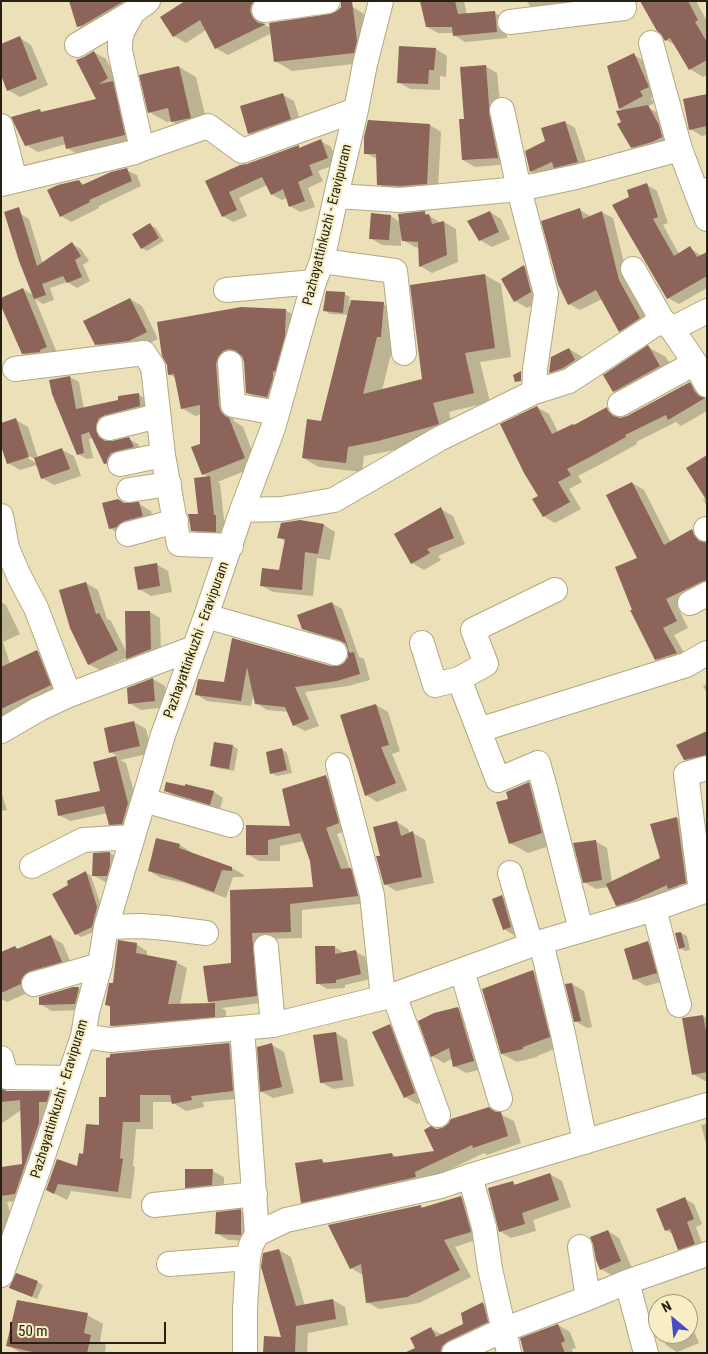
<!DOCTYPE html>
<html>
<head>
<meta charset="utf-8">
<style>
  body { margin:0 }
  #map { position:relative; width:708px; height:1354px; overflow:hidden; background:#ebe0b8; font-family:"Roboto Condensed",sans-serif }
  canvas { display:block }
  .frame { position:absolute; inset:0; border:2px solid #262213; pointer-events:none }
  .north { position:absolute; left:648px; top:1294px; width:50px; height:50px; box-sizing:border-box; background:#f8eec5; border:1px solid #a49c7e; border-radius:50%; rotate:332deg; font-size:14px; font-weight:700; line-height:20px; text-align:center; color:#262213 }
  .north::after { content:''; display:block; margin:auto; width:18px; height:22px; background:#474dc2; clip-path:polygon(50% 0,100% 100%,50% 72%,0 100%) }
  .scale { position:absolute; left:10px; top:1322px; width:156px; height:22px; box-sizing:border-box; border:2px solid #262213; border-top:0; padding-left:6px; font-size:15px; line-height:18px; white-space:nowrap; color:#262213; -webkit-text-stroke:4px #f8eec5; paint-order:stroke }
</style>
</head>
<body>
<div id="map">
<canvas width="708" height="1354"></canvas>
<div class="frame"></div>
<div class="north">N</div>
<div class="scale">50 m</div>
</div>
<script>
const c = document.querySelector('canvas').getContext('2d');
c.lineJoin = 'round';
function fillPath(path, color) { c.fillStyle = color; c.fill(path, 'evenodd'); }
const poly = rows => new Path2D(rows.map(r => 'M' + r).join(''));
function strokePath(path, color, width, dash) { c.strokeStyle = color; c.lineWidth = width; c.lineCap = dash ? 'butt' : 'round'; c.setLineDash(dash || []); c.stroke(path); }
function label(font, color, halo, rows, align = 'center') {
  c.font = font + ' "Roboto Condensed",sans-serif'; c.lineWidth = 4; c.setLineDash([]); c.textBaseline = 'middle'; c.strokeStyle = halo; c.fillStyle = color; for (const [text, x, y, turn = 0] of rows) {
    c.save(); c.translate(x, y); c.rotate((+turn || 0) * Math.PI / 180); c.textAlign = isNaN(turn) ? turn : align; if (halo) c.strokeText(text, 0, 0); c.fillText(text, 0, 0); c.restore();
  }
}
const shadow = poly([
  [70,1,130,1,90,33,78,26],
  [189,1,284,1,262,20,264,25,271,28,330,16,353,7,370,18,371,62,292,71,275,61,272,33,228,55,216,48,206,30,186,43,174,36],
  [421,1,464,1,467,15,495,13,506,19,507,38,465,42,454,35,454,33,438,33,427,27],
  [528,1,564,1,568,9,542,12,529,5],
  [641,1,696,1,707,21,707,75,703,77,690,69,677,46,666,40],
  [20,38,31,45,48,85,20,97,8,90],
  [436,49,447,56,446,77,440,76,440,90,410,89,398,82],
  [94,52,106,59,119,85,136,141,79,155,67,148,66,144,38,152,26,145,40,111,44,113,98,100],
  [634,55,646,62,660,94,651,98,654,103,647,107,660,114,674,143,643,154,632,147,623,122,624,111,620,109,608,67],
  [485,66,497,73,501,112,509,164,475,167,463,160,466,120],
  [179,67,196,77,208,127,190,132,171,121,167,122,149,112],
  [283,95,294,101,302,126,261,140,250,133],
  [707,96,707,135,702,136,690,129],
  [565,122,575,128,588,168,541,177,531,172,547,142],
  [430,125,441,132,438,189,390,190,378,184,377,159,365,153],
  [321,141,331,147,338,164,318,171,323,181,308,188,315,207,300,212,290,206,287,198,282,200,271,194,267,185,239,198,247,216,233,222,223,216,207,181,247,165,298,147,301,148],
  [126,170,137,175,141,186,99,206,99,208,71,222,61,216,79,181,85,185],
  [647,185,657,191,668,223,663,225,679,254,690,248,702,256,707,254,707,288,679,304,668,298,631,198],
  [580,210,592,217,601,212,613,218,630,287,651,324,631,337,620,331,602,299,580,310,569,304],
  [490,212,501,219,510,239,492,247,480,240],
  [425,213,441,223,444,222,456,229,458,262,432,273,420,266,419,248,415,247,401,239,401,246,382,245,370,238,391,216,400,222],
  [21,214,29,219,43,264,72,244,81,249,89,261,83,265,90,281,77,288,67,282,50,288,54,300,43,304,35,299,57,353,34,360,23,353,23,289,33,295],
  [150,225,156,228,164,241,147,251,142,248],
  [524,266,536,273,543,299,527,308,515,301],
  [485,275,501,284,511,357,480,362,490,402,449,412,454,433,450,435,395,450,364,456,362,472,319,467,303,458,322,422,349,315,330,314,324,310,344,294,350,297,349,306,383,304,400,313,393,346,382,390,423,380],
  [130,299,142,306,158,339,142,347,108,351,96,344],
  [285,310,299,318,281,404,261,400,247,393,245,361,243,356,236,359,232,415,234,421,243,427,258,466,217,482,220,483,224,520,226,522,226,537,202,536,192,530,199,515,209,477,203,474,202,414,195,416,182,408,176,378,169,374],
  [648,347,666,357,677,376,632,401,614,391],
  [569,349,581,356,587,367,561,379,550,372],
  [70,377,79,382,84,409,119,401,138,394,147,400,148,411,104,437,107,442,129,439,138,444,142,452,114,469,105,463,93,438,89,439,93,458,87,459,78,454],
  [690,383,701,390,707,400,707,411,681,426,676,422,636,442,637,444,601,464,578,476,582,482,569,489,581,509,555,523,543,516,539,496,537,407,549,414,558,432,575,426,607,409,619,415,620,419,627,417],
  [16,420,28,427,38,458,62,450,74,456,81,476,54,485,42,478,37,465,20,470,8,463],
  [24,453,36,460,36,463,23,455],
  [707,457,707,507,703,499,706,498],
  [632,483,644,490,671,543,692,530,704,537,707,544,707,591,677,606,688,628,674,635,688,660,668,666,656,659,633,610,639,559],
  [125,504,139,504,151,511,154,522,121,535,110,528],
  [441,509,453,516,465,544,438,556,441,560,424,570,412,563],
  [324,525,335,532,330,560,317,558,313,596,273,592,261,585,280,571,286,542,279,537],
  [156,564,168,571,172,592,151,596,139,589],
  [86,583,98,590,107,619,111,621,127,653,150,612,160,618,161,655,137,664,126,658,100,670,88,664],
  [1,602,6,605,20,634,3,642,10,664,37,651,48,658,61,691,1,717],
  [332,603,342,609,359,657,364,659,370,680,348,686,305,692,319,726,305,731,294,725,289,712,267,710,256,703,254,692,251,706,207,701,197,695,225,683,233,639,331,667,338,668,345,664,349,658,350,650,346,644,314,635,303,628],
  [153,679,165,686,167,707,141,710,129,703,128,689],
  [707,684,707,693,703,686],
  [376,705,388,712,400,751,392,754,407,790,377,802,366,795],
  [134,722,146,729,152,753,120,760,126,763,139,810,122,830,110,824,108,813,70,821,59,815,102,792,94,763,117,756,110,752,105,729],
  [707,732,707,763,696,766,685,760],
  [233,746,238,749,234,771,217,768,212,765],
  [282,749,287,753,292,773,277,776,272,773],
  [326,777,338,783,350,830,337,834,350,869,362,876,369,903,302,910,302,938,263,939,268,1002,222,1008,226,1011,226,1022,122,1032,111,1025,111,1007,107,1005,114,985,136,944,147,951,147,956,176,962,187,968,180,1005,214,1005,209,1002,232,964,231,892,315,889,312,861,304,841,280,846,280,861,259,861,247,854,247,827,292,828],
  [529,783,546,793,559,843,528,853,510,843],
  [1,791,7,810,1,811],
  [166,791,214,792,223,798,220,809,175,796],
  [677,818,689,825,695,890,684,883],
  [397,822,408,829,410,834,413,833,425,840,434,883,396,891,385,884,381,857],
  [595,841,607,848,612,882,672,866,679,891,629,912,617,905,609,887,596,889,584,882],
  [180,845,191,852,191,854,232,868,244,875,243,877,233,877,226,898,185,883,161,878,149,871],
  [110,853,122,860,118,882,105,882,93,875],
  [86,873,91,876,103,911,98,930,81,937,76,934,70,885],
  [502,897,514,904,523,933,515,936,504,929],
  [681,933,687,936,690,950,685,951,680,948],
  [51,937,63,944,73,968,32,991,7,1002,1,999,1,953,15,947,19,949],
  [647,943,659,950,668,980,646,986,634,979],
  [335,947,344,953,355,951,365,957,370,979,345,985,345,988,327,989,317,983],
  [533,971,548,979,564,1045,537,1056,537,1057,517,1062,502,1054,483,990],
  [572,984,584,991,592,1027,587,1028,575,1021],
  [73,988,79,988,90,995,87,1010,52,1011,40,1004],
  [458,1008,470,1015,486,1068,466,1073,454,1066,453,1058,444,1063,432,1056],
  [703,1016,707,1018,707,1081,705,1081,693,1074],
  [390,1025,402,1032,426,1100,417,1104,405,1097],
  [336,1033,347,1040,354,1086,333,1089,321,1082],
  [229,1044,242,1052,245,1098,203,1102,204,1107,186,1111,173,1103,173,1102,153,1102,153,1129,136,1129,133,1166,135,1167,131,1199,71,1191,67,1200,47,1190,78,1168,84,1155,100,1127,107,1098],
  [272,1045,284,1052,294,1093,273,1098,262,1092,258,1048],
  [1,1081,7,1092,50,1093,60,1099,26,1200,7,1202,15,1230,1,1234,1,1168,23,1165,21,1110,1,1124],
  [500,1114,514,1121,521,1143,487,1155,484,1153,428,1180,315,1210,302,1202,322,1161,327,1163,392,1154,398,1158,436,1152,436,1130,443,1129,449,1125],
  [707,1124,707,1147,701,1125],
  [212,1171,224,1177,224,1191,198,1194,186,1187],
  [550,1174,562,1181,571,1207,533,1220,536,1231,511,1238,500,1231,513,1183,517,1185],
  [461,1197,473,1204,482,1238,455,1247,471,1277,419,1303,379,1309,367,1302,364,1276,351,1268,420,1206,425,1208],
  [685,1199,694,1204,702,1224,696,1227,704,1249,688,1254,679,1249,674,1235,666,1230],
  [241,1211,253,1217,252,1241,228,1240,216,1233,217,1213],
  [608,1231,619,1238,632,1268,613,1276,601,1269],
  [279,1250,291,1257,305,1306,333,1300,345,1307,348,1325,308,1333,307,1353,260,1353,264,1352,283,1338],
  [37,1282,43,1285,37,1299,11,1288],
  [483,1304,495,1310,499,1328,454,1353,418,1353,431,1329,443,1335,465,1325],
  [87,1315,103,1324,100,1341,106,1345,105,1353,21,1353,8,1345],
  [658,1318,658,1327,655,1319],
  [688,1318,699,1343,677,1352,666,1345,661,1334,688,1334],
  [558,1325,570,1332,576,1348,572,1349,573,1353,526,1353]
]);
const building = poly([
  [69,1,124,1,83,25,77,27],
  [185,1,254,1,251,5,250,11,253,18,258,23,266,24,215,49,200,20,173,37,160,17],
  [341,1,352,1,357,41,354,53,274,62,269,23,330,14,337,11,341,7],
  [420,1,455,1,458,14,495,11,497,32,453,36,452,27,426,27],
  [640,1,688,1,698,20,695,22,707,42,707,60,689,70,670,38,665,41,661,34,657,31],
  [20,36,37,79,7,91,1,75,1,44],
  [399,46,436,48,434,70,429,70,428,84,397,83],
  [94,51,108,78,99,84,113,81,125,135,66,149,63,136,25,146,11,117,40,109,41,112,96,99,76,60,84,57],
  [634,53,649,87,640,91,643,96,619,109,607,66],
  [486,65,489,105,489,113,498,158,462,160,459,119,464,119,460,67],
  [179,66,191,118,171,122,168,108,148,113,139,75],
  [283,93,291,119,248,134,240,106],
  [707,94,707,126,689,130,683,99],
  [648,105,659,125,662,137,652,142,631,148,617,124,621,122,616,111],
  [368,120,430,124,427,184,400,186,377,185,376,154,364,154,364,137],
  [565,121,578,162,554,168,552,162,530,172,525,151,545,141,541,128],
  [321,139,328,158,309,165,313,175,298,182,305,201,289,207,283,189,271,195,262,177,229,192,237,210,222,217,205,181,240,165,247,164,299,145,299,148],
  [127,168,132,181,89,200,90,202,60,217,47,190,58,185,79,180,82,185,111,172],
  [647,183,658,217,653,219,674,256,690,246,697,257,707,252,707,276,667,299,612,205,629,197,627,190],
  [19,207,37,266,72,242,81,256,75,260,82,277,67,283,63,276,42,284,46,295,34,299,19,261,4,212],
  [580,208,583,219,602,211,619,280,640,318,619,332,596,290,568,305,558,284,541,221],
  [425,211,425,215,429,214,432,224,444,221,447,255,419,267,418,242,402,241,398,214],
  [490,211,499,232,479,241,467,221],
  [371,213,391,215,389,240,369,239],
  [150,223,159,238,141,249,132,234],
  [524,265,531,292,514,302,501,279],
  [485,274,495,348,465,353,474,393,433,403,439,424,433,426,378,441,348,447,346,463,302,458,307,419,321,421,351,300,384,302,381,337,377,337,363,394,422,379,410,285],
  [23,288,47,347,40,350,40,352,22,354,1,306,1,298],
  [326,291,345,292,343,313,323,311],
  [130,298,147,332,129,341,95,345,83,321],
  [241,307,286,309,285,336,275,372,273,371,273,378,267,397,246,393,244,362,242,356,236,351,229,349,223,351,218,357,216,364,219,406,221,412,225,416,229,418,245,458,202,475,191,447,200,444,200,405,181,409,174,374,168,375,167,365,162,356,157,322],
  [648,345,660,366,613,392,603,375],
  [569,348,575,360,563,368,549,373,551,357],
  [521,371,521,381,515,382,513,375],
  [70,376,76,409,118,400,118,396,139,393,140,406,105,415,99,418,96,425,96,431,99,437,105,441,112,441,129,437,134,447,117,451,111,453,107,459,107,463,104,464,89,432,81,435,84,453,77,455,52,394,49,380],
  [690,382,695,392,699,396,705,398,668,420,666,415,625,435,626,437,590,457,567,469,571,475,558,482,570,502,543,517,532,499,538,496,524,473,500,424,537,406,552,434,573,424,574,425,607,407,608,411,613,416,620,418,627,416],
  [16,418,29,457,7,464,1,446,1,423],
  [62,448,70,469,41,479,34,458],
  [707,455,707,501,686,468],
  [210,476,214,515,216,515,216,532,191,531,189,518,188,514,198,514,194,478],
  [632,482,664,545,692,529,694,535,699,541,707,543,707,580,701,582,666,599,677,621,663,628,677,653,655,660,630,610,632,610,615,567,637,558,606,495],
  [118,499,124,503,139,502,143,516,124,521,119,524,117,527,109,529,102,503],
  [441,507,454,538,427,549,430,553,411,564,394,534],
  [300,520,324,524,318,554,305,552,302,590,260,586,262,568,279,570,285,539,277,538,281,523],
  [157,563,160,586,138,590,134,567],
  [86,582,96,614,99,613,118,650,88,665,70,628,59,590],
  [332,602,350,653,354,652,360,674,337,681,295,687,309,719,293,726,285,707,255,704,247,667,241,701,195,695,198,679,224,682,232,638,331,666,338,666,344,663,348,657,348,650,345,643,339,640,302,629,297,615],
  [125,611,150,611,151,649,126,659],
  [37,650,51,685,1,709,1,667],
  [153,678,155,701,128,704,127,688],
  [376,704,389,745,381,747,396,783,365,796,340,715],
  [134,721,140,746,109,753,104,728],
  [707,731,707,755,684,760,676,745],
  [214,742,233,745,229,769,210,766],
  [282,748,287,770,270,774,266,752],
  [116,756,128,803,122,824,109,825,104,806,58,816,55,800,100,791,93,762],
  [326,775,339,823,326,828,341,869,351,868,358,896,290,904,291,932,252,933,257,996,208,1002,203,966,231,963,230,890,313,887,310,861,300,833,268,840,268,855,246,855,246,825,290,826,282,789],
  [166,782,185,786,185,784,214,791,210,805,164,791],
  [529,782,542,833,509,844,496,802,508,799,506,792],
  [677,817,686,883,668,889,667,885,632,901,616,906,606,884,660,858,650,824],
  [397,821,401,836,413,831,422,877,384,885,376,856,380,856,373,827],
  [156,838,180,844,179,848,232,867,232,871,222,870,214,892,171,877,148,871],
  [596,840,602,880,583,883,573,843],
  [110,852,110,866,107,876,92,876,93,853],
  [86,871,97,907,92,927,75,935,52,894,68,885,67,881],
  [502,895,511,927,503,930,492,899],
  [681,932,685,947,679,949,675,933],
  [51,935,62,962,30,971,24,975,21,980,21,984,1,993,1,952,15,946,17,949],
  [118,940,137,943,136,953,177,961,168,1004,215,1003,215,1017,110,1026,110,1006,105,1005,109,983,113,983],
  [648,941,657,973,633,980,624,949],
  [315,946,335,946,335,954,356,950,361,974,336,980,336,983,316,984],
  [533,970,550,1037,523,1047,523,1049,501,1054,482,989],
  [572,983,581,1021,574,1022,565,984],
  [73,987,79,987,75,1004,39,1005,39,997],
  [458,1007,474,1061,453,1067,449,1048,431,1057,418,1021,434,1013],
  [703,1015,707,1037,707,1072,692,1075,682,1018],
  [390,1024,415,1093,404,1098,372,1032],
  [336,1032,343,1080,320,1083,313,1035],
  [229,1043,233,1091,191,1096,192,1100,172,1104,170,1095,140,1095,140,1122,123,1122,120,1158,123,1159,118,1192,58,1184,54,1194,46,1190,57,1159,77,1166,79,1153,83,1154,86,1124,99,1125,99,1097,106,1097,106,1058,110,1057,110,1054],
  [272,1043,282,1087,260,1092,257,1047],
  [1,1089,7,1091,50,1091,47,1102,39,1102,39,1123,15,1194,1,1196,1,1167,22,1164,20,1100,1,1102],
  [489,1107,491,1109,496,1112,501,1112,508,1136,473,1148,472,1145,415,1172,416,1177,301,1203,295,1163,322,1159,323,1163,392,1153,393,1157,434,1151,424,1130,431,1126,436,1129,442,1128,448,1124,451,1119],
  [185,1169,213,1169,212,1185,185,1188],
  [550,1173,559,1200,522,1213,525,1224,499,1232,488,1188,513,1181,514,1185],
  [461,1196,471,1232,444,1240,460,1270,407,1297,366,1303,361,1264,350,1269,328,1225,421,1205,421,1208],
  [685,1197,694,1219,687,1222,695,1244,678,1250,670,1229,665,1231,656,1209],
  [241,1209,241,1235,215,1234,216,1212],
  [608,1230,621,1261,600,1270,596,1260,593,1244,590,1237],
  [279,1249,296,1306,333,1299,336,1319,296,1326,295,1353,263,1353,264,1336,281,1337,261,1267,263,1253],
  [16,1273,38,1281,32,1297,9,1288],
  [17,1300,88,1313,84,1333,91,1335,87,1353,37,1353,6,1346],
  [483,1302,488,1322,448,1341,442,1346,440,1353,404,1353,415,1348,410,1338,431,1327,436,1337,463,1324,461,1313],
  [558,1324,565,1341,561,1343,565,1353,524,1353,520,1338]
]);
const minor = poly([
  [264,10,328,1],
  [510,22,624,8,623,1],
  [651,43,680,149,697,194],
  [77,45,133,12],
  [502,110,519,189,546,294,535,369,534,392],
  [1,126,15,180],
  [142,149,208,126,242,151,356,110],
  [1,184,135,152,142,149,120,51,120,42,122,32,133,12,148,1],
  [707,190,697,194,707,219],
  [336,196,400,200,519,189,576,177,680,149],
  [322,261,395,271,404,353],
  [633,269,662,320,672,329,695,363,707,385],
  [226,290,314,282],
  [672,329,707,311],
  [230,363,233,405,277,413],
  [15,369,144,353,153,367,163,455,179,544,231,546],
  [620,404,695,363],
  [109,428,158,416],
  [120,464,163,455],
  [129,490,169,484],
  [242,510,282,509,334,500,439,439,534,392,569,381,662,320],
  [1,516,7,548,19,576,36,608,69,695,39,709,1,731],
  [706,529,707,529],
  [128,534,176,521],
  [555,590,473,630,486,664,459,679,498,780,538,763,545,788,581,930],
  [690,603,707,594],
  [206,616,335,653],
  [422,643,435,685,459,679],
  [69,695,194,648],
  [479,730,686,665,707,653],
  [338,765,372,895,383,997],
  [144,800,231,825],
  [32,866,83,840,133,837],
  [510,873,531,945],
  [701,892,686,774,707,768],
  [654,909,679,1005],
  [106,927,141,926,166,928,206,933],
  [541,942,563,1034,585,1142],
  [266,947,273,1025],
  [462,971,500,1099],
  [34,984,100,965],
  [394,995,438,1115],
  [242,1028,257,1234],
  [83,1036,110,1040,273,1025,394,995,531,945,654,909,707,890],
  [1,1058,7,1077,68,1078],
  [470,1176,484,1227,490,1269,509,1353],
  [154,1205,255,1194],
  [580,1247,588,1298],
  [169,1264,248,1258],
  [1,1275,41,1162,83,1036,87,1012,100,965,106,927,163,735,206,616,242,510,273,428,314,282,322,261,336,196,356,110,365,64,381,1],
  [627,1282,646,1353],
  [245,1353,245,1310,248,1258,251,1245,257,1234,286,1220,441,1186,470,1176,707,1105],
  [454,1353,503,1330,588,1298,627,1282,707,1254]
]);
const streetNames = [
  ["Pazhayattinkuzhi - Eravipuram",328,225,-76],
  ["Pazhayattinkuzhi - Eravipuram",197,640,-70],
  ["Pazhayattinkuzhi - Eravipuram",60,1099,-73]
];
fillPath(shadow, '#0003');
fillPath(building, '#8c645a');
strokePath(minor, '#b2a881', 26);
strokePath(minor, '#fff', 24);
label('14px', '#262213', '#f8eec5', streetNames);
</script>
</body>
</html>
